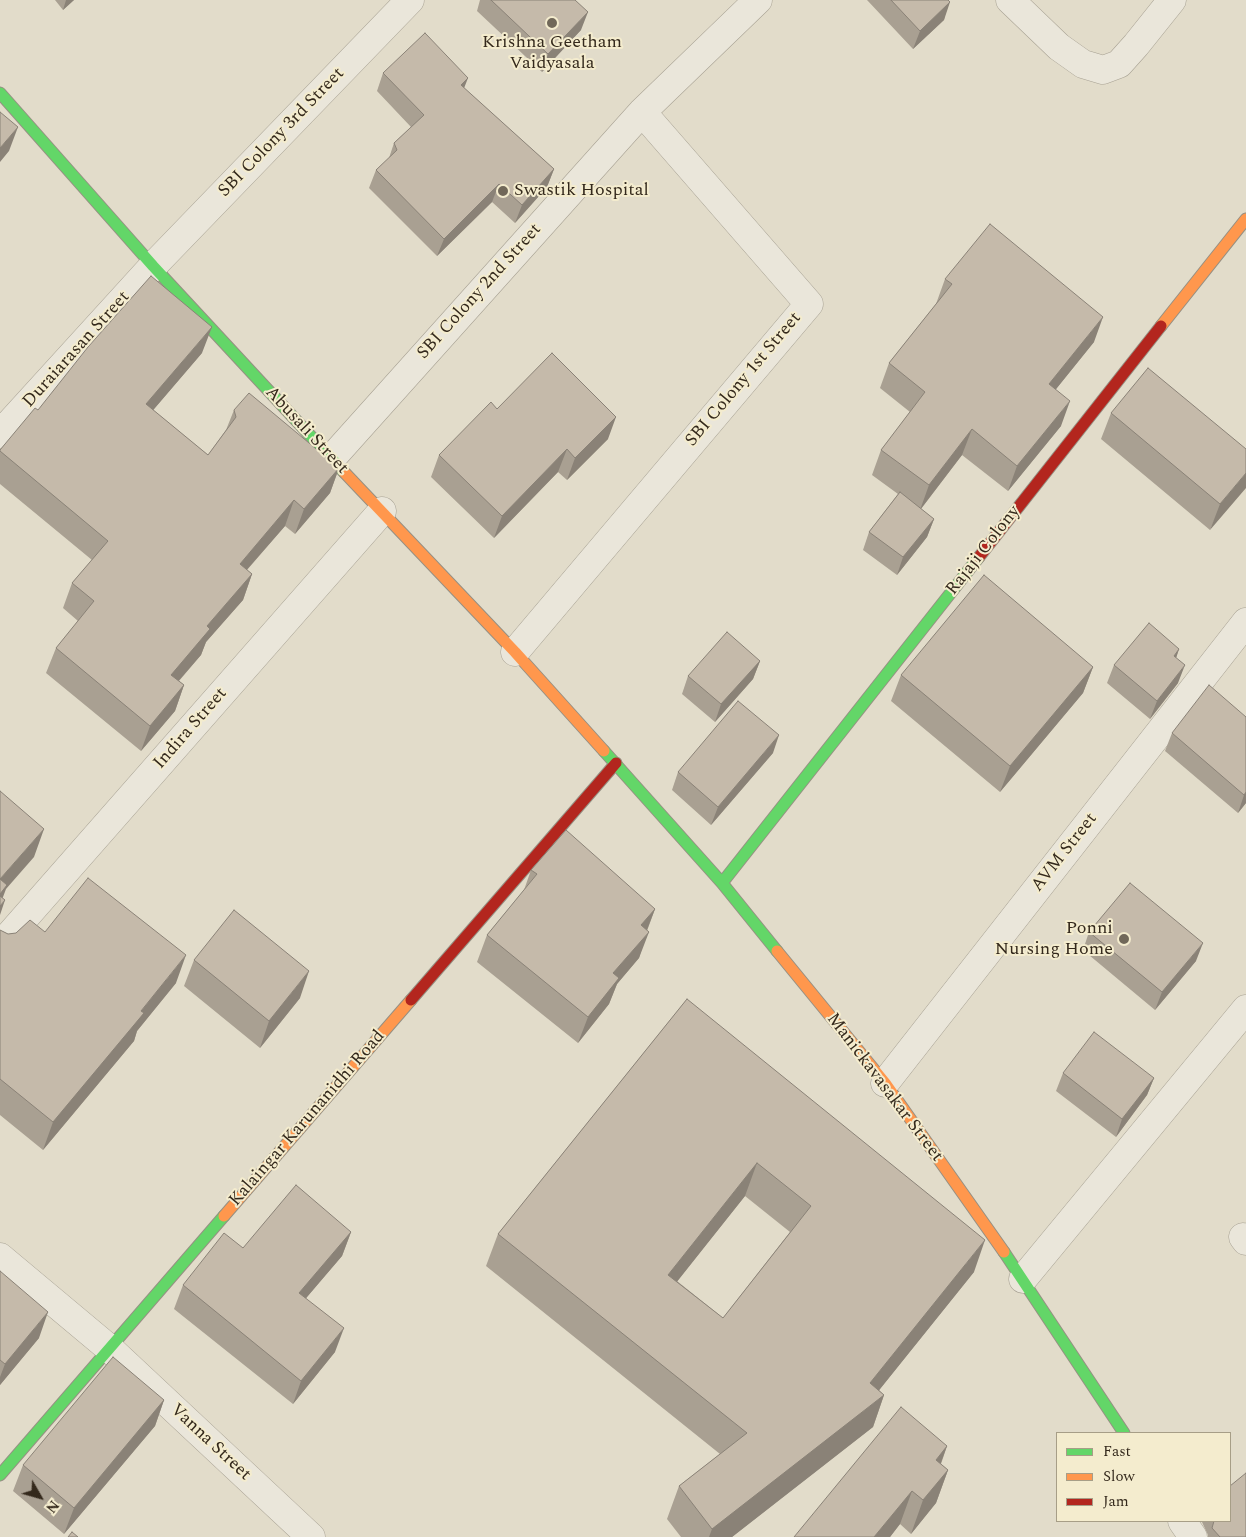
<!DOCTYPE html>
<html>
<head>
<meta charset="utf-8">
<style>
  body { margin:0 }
  #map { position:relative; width:1246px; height:1537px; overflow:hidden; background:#e2dcca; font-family:Spectral,serif }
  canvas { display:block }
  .legend { position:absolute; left:1056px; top:1432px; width:175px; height:90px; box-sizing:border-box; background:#f4ecce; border:1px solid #a79e87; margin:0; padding:6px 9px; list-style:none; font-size:15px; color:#34291c }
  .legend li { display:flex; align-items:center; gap:10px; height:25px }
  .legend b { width:25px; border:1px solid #a79e87 }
  .north { position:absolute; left:15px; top:1472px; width:50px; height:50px; -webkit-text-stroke:4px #f4ecce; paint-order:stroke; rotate:128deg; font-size:14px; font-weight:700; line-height:20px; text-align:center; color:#34291c }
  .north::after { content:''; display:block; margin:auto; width:18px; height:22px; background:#34291c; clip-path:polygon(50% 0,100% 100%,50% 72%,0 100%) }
</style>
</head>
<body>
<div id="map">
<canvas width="1246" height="1537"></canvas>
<ul class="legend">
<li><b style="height:6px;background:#63d668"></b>Fast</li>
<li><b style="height:6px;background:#ff974d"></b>Slow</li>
<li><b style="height:6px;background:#b3261e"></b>Jam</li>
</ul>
<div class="north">N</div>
</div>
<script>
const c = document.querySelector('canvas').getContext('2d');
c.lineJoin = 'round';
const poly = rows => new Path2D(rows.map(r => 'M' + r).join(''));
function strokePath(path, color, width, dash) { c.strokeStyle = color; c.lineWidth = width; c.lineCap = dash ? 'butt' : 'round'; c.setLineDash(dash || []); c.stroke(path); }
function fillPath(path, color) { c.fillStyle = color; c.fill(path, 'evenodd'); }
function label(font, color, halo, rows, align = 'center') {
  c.font = font + ' Spectral,serif'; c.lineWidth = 4; c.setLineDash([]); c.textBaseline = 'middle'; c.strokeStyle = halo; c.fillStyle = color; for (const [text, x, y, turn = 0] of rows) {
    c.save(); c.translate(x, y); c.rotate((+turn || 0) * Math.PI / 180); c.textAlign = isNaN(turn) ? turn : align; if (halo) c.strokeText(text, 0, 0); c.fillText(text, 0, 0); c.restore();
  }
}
const street = poly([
  [1010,0,1059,47,1083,64,1103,70,1119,64,1136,45,1172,0],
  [0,434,153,266,410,0],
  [331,459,642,112,758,0],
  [515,652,809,304,642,112],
  [0,946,382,511],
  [885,1083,1246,622],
  [1243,1237,1246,1241],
  [0,1257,110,1349,311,1537],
  [1023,1279,1246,1009],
  [1182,1521,1193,1537]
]);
const fast = poly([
  [0,93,153,266,344,472],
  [604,751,722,883,777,951],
  [722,883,979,557],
  [1004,1252,1124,1433],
  [0,1475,224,1216]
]);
const slow = poly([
  [1161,326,1246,219],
  [344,472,515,652,604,751],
  [777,951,885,1083,1004,1252],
  [224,1216,411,1000]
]);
const jam = poly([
  [979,557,1161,326],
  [411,1000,616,763]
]);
const wall = poly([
  [55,0,74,0,63,10],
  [480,0,575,0,581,30,542,72,477,11],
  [867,0,948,0,944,20,913,49],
  [383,73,464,88,554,169,547,187,515,223,492,202,437,256,369,188,376,170,389,158,394,143,411,127,377,91],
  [945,279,1094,342,1056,389,1061,426,1008,491,962,455,921,509,934,519,927,537,897,575,863,550,869,532,898,494,872,475,881,450,910,412,880,388,889,363,936,304],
  [202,353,153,410,208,455,226,430,234,410,339,468,330,493,295,534,285,526,247,570,252,574,243,600,206,642,201,655,179,681,184,685,175,711,141,751,46,673,56,648,78,621,63,608,72,583,92,560,0,484,0,450,38,410],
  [497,409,608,439,567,480,558,472,494,538,431,477,439,455],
  [1111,413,1246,449,1210,530,1101,439],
  [1179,649,1176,658,1178,683,1150,719,1107,683,1114,665],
  [760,661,753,679,715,722,682,694,688,676],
  [1093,667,1083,693,1000,792,891,701,901,675],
  [1246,717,1246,803,1238,813,1165,751,1172,733],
  [773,753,711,825,672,790,678,772],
  [531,870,655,909,647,931,639,958,617,984,609,1004,578,1043,477,962,487,935,524,890],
  [0,930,8,934,45,932,176,983,137,1031,134,1041,43,1150,0,1115],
  [1089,932,1196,961,1155,1010,1083,950],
  [194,960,300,998,260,1048,184,986],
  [687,999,974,1272,879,1390,884,1395,873,1427,732,1537,681,1537,667,1519,679,1486,720,1454,486,1266,498,1234],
  [745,1196,790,1232,723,1318,677,1281],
  [1063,1073,1154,1078,1147,1095,1116,1137,1056,1091],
  [351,1232,342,1256,306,1298,335,1352,293,1404,174,1309,183,1285,243,1248],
  [0,1271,39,1338,0,1385],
  [164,1400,155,1426,64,1534,13,1491,23,1465],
  [947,1446,941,1464,948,1470,936,1503,911,1534,900,1524,890,1537,794,1537],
  [1202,1521,1230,1521,1246,1537,1208,1537,1208,1535,1202,1522]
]);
const shadedWall = poly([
  [66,0,74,0,63,10],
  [950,2,944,20,913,49,920,31],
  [588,12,581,30,542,72,548,54],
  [468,78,461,96,461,85],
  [18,127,9,151,0,162,0,148],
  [554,169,547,187,515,223,522,205],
  [499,184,492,202,437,256,444,239],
  [1103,317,1094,342,1040,409,1049,384],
  [212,327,202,353,137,429,146,404],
  [1070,401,1061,426,1008,491,1017,466],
  [616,417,608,439,567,480,575,458],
  [972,429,962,455,920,510,929,485],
  [567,449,558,472,494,538,502,516],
  [339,468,330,493,295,534,304,509],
  [1246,473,1246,488,1210,530,1220,504],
  [294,500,285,526,230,589,240,564],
  [934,519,927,537,897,575,903,557],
  [252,574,243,600,206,642,201,655,162,700,171,675,207,626],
  [1179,649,1173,667,1174,656],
  [760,661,753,679,715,722,721,704],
  [1185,665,1178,683,1150,719,1157,701],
  [1093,667,1083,693,1000,792,1010,766],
  [184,685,175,711,141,751,150,726],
  [779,735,773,753,711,825,718,807],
  [1246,792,1246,803,1238,813,1244,795],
  [44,829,34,857,6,889,0,905,0,879],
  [5,900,0,915,0,906],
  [655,909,645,935,641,925],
  [649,932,639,958,617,984,609,1004,578,1043,588,1017,613,973],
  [1203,943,1196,961,1155,1010,1162,992],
  [186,955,176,983,137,1031,134,1041,43,1150,53,1122],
  [309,971,300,998,260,1048,269,1021],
  [1154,1078,1147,1095,1116,1137,1122,1119],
  [757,1163,745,1196,657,1307,668,1275],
  [351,1232,342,1256,290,1317,299,1293],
  [985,1240,974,1272,860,1414,884,1395,873,1427,732,1537,709,1537,712,1529,870,1383],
  [48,1312,39,1338,0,1385,0,1377,5,1364],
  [344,1328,335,1352,293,1404,301,1381],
  [164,1400,155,1426,64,1534,74,1508],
  [947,1446,935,1479,936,1460],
  [948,1470,936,1503,911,1534,923,1500],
  [912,1491,900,1524,890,1537,874,1537]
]);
const building = poly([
  [491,0,575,0,588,12,548,54,491,0],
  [891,0,948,0,950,2,920,31,891,0],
  [425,33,468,78,461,85,554,169,522,205,499,184,444,239,376,170,397,150,394,143,424,115,383,73,425,33],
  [0,112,18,127,0,148,0,112],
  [990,224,1103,317,1049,384,1070,401,1017,466,972,429,929,485,881,450,925,392,889,363,952,284,945,279,990,224],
  [151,276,212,327,146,404,208,455,236,417,234,410,249,393,339,468,304,509,294,500,240,564,252,574,207,626,210,629,171,675,184,685,150,726,56,648,94,601,72,583,108,541,0,451,0,450,35,408,38,410,88,347,151,276],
  [552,353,616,417,575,458,567,449,502,516,439,455,491,402,497,409,552,353],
  [1148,368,1246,449,1246,473,1220,504,1111,413,1148,368],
  [900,492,934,519,903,557,869,532,900,492],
  [984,575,1093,667,1010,766,901,675,984,575],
  [1149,623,1179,649,1174,656,1185,665,1157,701,1114,665,1149,623],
  [727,632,760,661,721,704,688,676,727,632],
  [1209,685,1246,717,1246,792,1244,795,1172,733,1209,685],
  [738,701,779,735,718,807,678,772,738,701],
  [0,791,44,829,0,879,7,885,0,894,0,791],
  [566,830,655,909,641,925,649,932,613,973,619,978,588,1017,487,935,537,874,531,870,566,830],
  [88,878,186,955,141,1011,144,1013,53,1122,0,1079,0,930,8,934,16,933,30,920,45,932,88,878],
  [1130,883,1203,943,1162,992,1089,932,1130,883],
  [0,896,5,900,0,906,0,896],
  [234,910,309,971,269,1021,194,960,234,910],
  [687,999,985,1240,870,1383,884,1395,712,1529,679,1486,747,1433,498,1234,687,999],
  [757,1163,811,1206,723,1318,668,1275,757,1163],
  [1094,1032,1154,1078,1122,1119,1063,1073,1094,1032],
  [296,1185,351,1232,299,1293,344,1328,301,1381,183,1285,224,1233,243,1248,296,1185],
  [0,1271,48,1312,5,1364,0,1360,0,1271],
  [113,1357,164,1400,74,1508,23,1465,113,1357],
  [901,1407,947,1446,936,1460,948,1470,923,1500,912,1491,874,1537,794,1537,901,1407],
  [1246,1473,1246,1537,1220,1537,1212,1528,1214,1521,1230,1521,1230,1486,1246,1473],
  [72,1532,78,1537,68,1537,72,1532]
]);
const markers = [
  [552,23,6,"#716859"],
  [503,191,6,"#716859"],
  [1124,939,6,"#716859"]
];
const poiNames = [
  ["Krishna Geetham",552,43],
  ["Vaidyasala",552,64],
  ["Swastik Hospital",514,191,"left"],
  ["Ponni",1113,929,"right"],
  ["Nursing Home",1113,950,"right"]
];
const streetNames = [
  ["SBI Colony 3rd Street",282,133,-46],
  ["SBI Colony 2nd Street",480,292,-48],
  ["Duraiarasan Street",77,350,-48],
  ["SBI Colony 1st Street",744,380,-50],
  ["Abusali Street",306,431,47],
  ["Rajaji Colony",984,551,-52],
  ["Indira Street",191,729,-49],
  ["AVM Street",1065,853,-52],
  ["Manickavasakar Street",884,1088,53],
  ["Kalaingar Karunanidhi Road",308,1119,-49],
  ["Vanna Street",210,1443,43]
];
strokePath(street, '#a7a193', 29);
strokePath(fast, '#969083', 13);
strokePath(slow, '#969083', 13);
strokePath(jam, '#969083', 13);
strokePath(street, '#eae6da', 28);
strokePath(fast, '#63d668', 11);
strokePath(slow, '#ff974d', 11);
strokePath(jam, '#b3261e', 11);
fillPath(wall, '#a9a092');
fillPath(shadedWall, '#8a8277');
fillPath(building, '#c5baaa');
strokePath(building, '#8a8277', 1);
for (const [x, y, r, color] of markers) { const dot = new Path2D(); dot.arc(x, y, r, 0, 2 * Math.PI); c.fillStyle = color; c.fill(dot); strokePath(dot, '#f4ecce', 2); }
label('18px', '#34291c', '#f4ecce', poiNames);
label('18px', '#34291c', '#f4ecce', streetNames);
</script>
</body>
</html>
